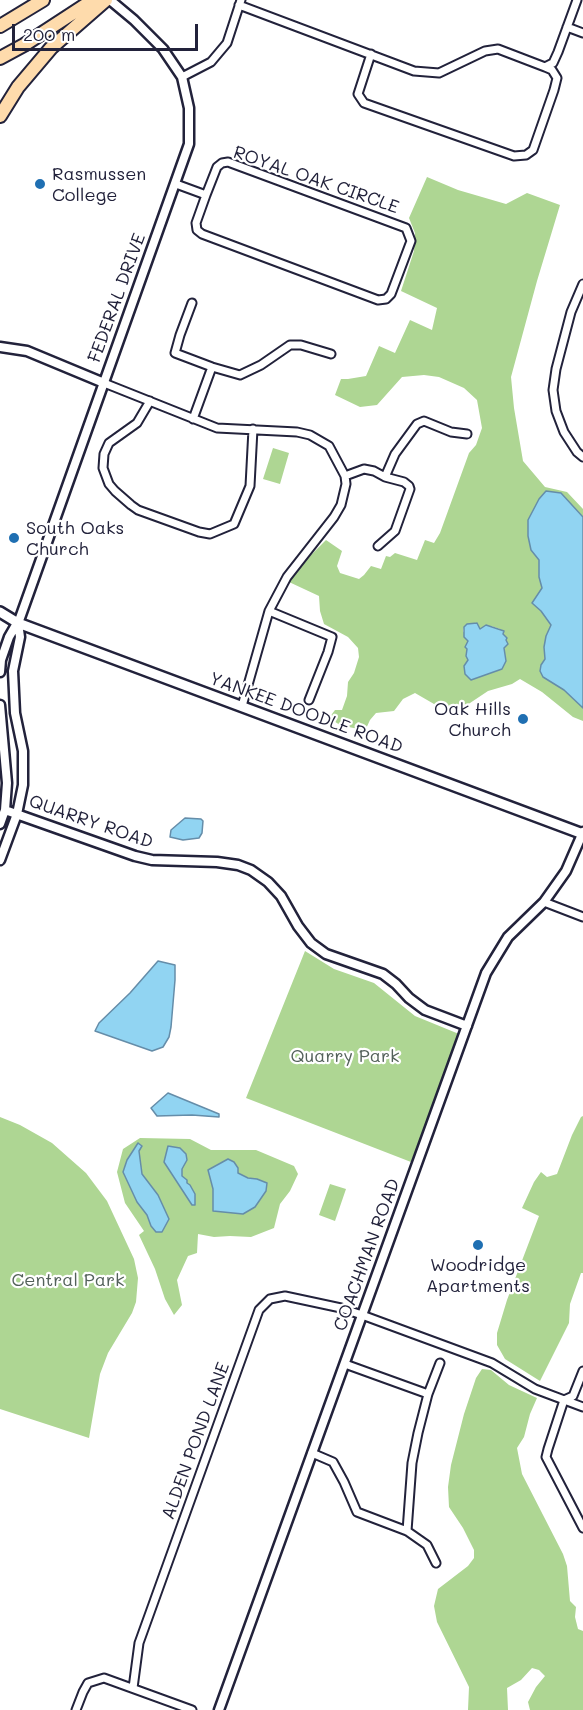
<!DOCTYPE html>
<html>
<head>
<meta charset="utf-8">
<style>
  body { margin:0 }
  #map { position:relative; width:583px; height:1710px; overflow:hidden; background:#fff; font-family:Mali,sans-serif }
  canvas { display:block }
  .scale { position:absolute; left:12px; top:24px; width:186px; height:27px; box-sizing:border-box; border:3px solid #22223b; border-top:0; padding-left:8px; font-size:18px; line-height:21px; white-space:nowrap; color:#22223b; -webkit-text-stroke:4px #fff; paint-order:stroke }
</style>
</head>
<body>
<div id="map">
<canvas width="583" height="1710"></canvas>
<div class="scale">200 m</div>
</div>
<script>
const c = document.querySelector('canvas').getContext('2d');
c.lineJoin = 'round';
function fillPath(path, color) { c.fillStyle = color; c.fill(path, 'evenodd'); }
const poly = rows => new Path2D(rows.map(r => 'M' + r).join(''));
function strokePath(path, color, width, dash) { c.strokeStyle = color; c.lineWidth = width; c.lineCap = dash ? 'butt' : 'round'; c.setLineDash(dash || []); c.stroke(path); }
function label(font, color, halo, rows, align = 'center') {
  c.font = font + ' Mali,sans-serif'; c.lineWidth = 4.5; c.setLineDash([]); c.textBaseline = 'middle'; c.strokeStyle = halo; c.fillStyle = color; for (const [text, x, y, turn = 0] of rows) {
    c.save(); c.translate(x, y); c.rotate((+turn || 0) * Math.PI / 180); c.textAlign = isNaN(turn) ? turn : align; if (halo) c.strokeText(text, 0, 0); c.fillText(text, 0, 0); c.restore();
  }
}
const green = poly([
  [427,177,458,190,506,204,527,193,560,205,537,281,511,377,514,408,523,461,545,487,567,492,583,509,583,517,577,510,528,520,528,536,531,550,539,560,539,577,542,588,533,603,541,611,551,625,546,636,544,647,545,660,541,665,543,677,564,690,583,708,583,721,573,717,542,692,520,679,512,684,488,691,467,705,452,709,434,704,415,693,403,699,394,711,376,713,370,720,364,733,358,729,340,725,329,718,335,710,342,710,347,696,348,682,354,673,359,657,358,648,348,637,324,624,320,611,319,596,289,582,310,556,326,540,342,551,337,566,340,573,359,579,364,575,371,566,381,569,386,556,390,557,395,553,417,560,425,540,434,543,440,533,469,453,476,445,482,428,477,400,464,388,439,377,424,375,402,377,377,405,360,407,335,395,341,379,348,379,366,376,379,346,395,353,410,320,432,330,437,308,401,291,414,251,415,233,409,218],
  [467,624,472,625,480,630,491,626,500,629,506,640,504,648,506,661,502,669,471,679,467,649,465,647,469,641,463,631,464,627],
  [273,448,289,453,280,484,263,479],
  [305,951,334,969,374,983,415,1016,459,1034,447,1069,411,1162,246,1098],
  [583,1116,583,1273,581,1273,570,1304,569,1323,540,1381,505,1359,497,1345,497,1333,507,1300,539,1216,522,1208,534,1182,541,1172,547,1177,557,1174,572,1135,581,1117],
  [0,1117,20,1125,52,1143,86,1173,107,1201,134,1259,138,1278,136,1302,132,1313,108,1353,100,1374,89,1438,0,1409],
  [140,1138,190,1139,211,1150,256,1150,294,1166,298,1174,290,1191,280,1204,274,1228,251,1237,230,1236,214,1237,198,1234,197,1253,188,1256,177,1280,182,1305,174,1315,165,1299,155,1269,139,1235,144,1231,125,1203,117,1172,123,1149],
  [141,1146,139,1151,142,1174,158,1195,151,1226,147,1215,137,1202,124,1172],
  [228,1159,238,1173,248,1178,257,1179,266,1191,255,1207,213,1211,213,1189,208,1170],
  [330,1184,346,1189,335,1221,319,1215],
  [482,1369,491,1370,509,1385,537,1398,530,1414,524,1437,517,1448,522,1474,563,1554,567,1566,570,1601,576,1607,575,1617,578,1629,583,1631,583,1710,530,1710,528,1702,536,1687,545,1676,539,1670,532,1668,521,1680,507,1688,508,1710,468,1710,469,1687,437,1622,434,1606,438,1589,468,1566,474,1558,474,1550,463,1528,449,1507,448,1487,451,1465,464,1414,476,1378]
]);
const water = poly([
  [546,491,561,493,583,517,583,708,564,690,543,677,540,671,541,665,545,659,544,647,546,636,551,625,541,611,532,603,542,588,539,577,539,560,531,550,528,536,528,520,539,499,546,491],
  [477,623,480,629,486,625,504,631,503,634,507,638,506,640,508,644,504,648,506,661,502,669,471,680,465,674,464,666,468,660,466,656,467,649,465,647,468,641,464,637,464,627,467,624,477,623],
  [185,818,201,819,203,821,202,833,199,838,183,840,170,837,171,830,185,818],
  [158,961,175,965,175,980,171,1027,169,1037,163,1047,152,1051,95,1031,99,1023,130,993,158,961],
  [168,1093,219,1114,219,1117,192,1115,157,1116,151,1108,168,1093],
  [138,1143,142,1146,139,1151,142,1174,158,1195,169,1219,162,1232,156,1232,151,1226,147,1215,137,1202,123,1172,127,1160,138,1143],
  [168,1146,180,1148,186,1154,187,1160,182,1169,182,1176,187,1180,187,1183,190,1185,195,1194,195,1205,192,1205,164,1162,168,1146],
  [228,1159,234,1162,238,1168,238,1173,248,1178,257,1179,267,1183,266,1191,255,1207,243,1214,213,1211,213,1189,208,1170,228,1159]
]);
const minor = poly([
  [239,5,414,71,439,73,485,51,498,49,545,67,553,63,558,52,577,0],
  [567,27,583,33],
  [371,54,358,94,364,103,514,156,526,155,533,150,554,90,557,78,552,70,545,67],
  [182,77,211,62,227,43,241,0],
  [228,162,406,228,411,241,391,294,386,299,378,300,202,234,197,230,196,223,206,195,217,167,222,163,228,162],
  [176,184,206,195],
  [583,284,571,312,556,369,553,390,556,411,564,432,577,452,583,457],
  [192,303,180,335,175,353,212,367,240,375,261,365,290,345,301,345,331,354],
  [104,383,217,428,297,432,310,435,329,446,345,476,346,484,341,505,334,517,287,577,269,611,242,706],
  [150,401,137,423,109,443,104,454,103,468,109,484,115,491,131,505,138,510,199,532,210,534,234,524,250,486,253,429],
  [193,419,212,367],
  [345,476,364,469,374,471,385,477,404,482,409,486,410,489,395,531,378,546],
  [385,477,395,454,417,424,424,421,451,432,467,434],
  [269,611,332,637,328,652,309,700],
  [544,902,583,917],
  [345,1364,428,1394],
  [583,1371,573,1396,564,1400,548,1449,546,1457,583,1528],
  [312,1453,333,1462,344,1482,357,1512,407,1531,427,1545,436,1563],
  [407,1531,412,1463,418,1433,428,1394,440,1363],
  [133,1688,139,1643,259,1310,270,1299,285,1296,341,1308,362,1315,492,1363,535,1389,583,1407],
  [76,1710,83,1692,88,1683,104,1678,192,1710]
]);
const tertiary = poly([
  [0,347,27,351,104,383],
  [0,672,1,660,9,637,20,618,189,144,189,108,182,77,163,49,134,20,110,0],
  [0,705,7,783,5,810,0,824],
  [5,810,135,856,152,860,217,862,238,865,251,870,268,882,281,896,298,926,311,943,326,954,383,974,396,984,409,998,425,1010,467,1026],
  [0,860,17,814,23,785,23,751,15,713,13,671,20,637,18,623],
  [219,1710,486,973,508,937,544,902,566,871,583,832]
]);
const secondary = poly([
  [0,612,18,623,583,834]
]);
const motorway = poly([
  [0,26,43,0],
  [0,58,24,45,93,0],
  [0,116,18,87,51,48,106,0]
]);
const markers = [
  [40,184,6,"#1f6fb2"],
  [14,538,6,"#1f6fb2"],
  [523,719,6,"#1f6fb2"],
  [478,1245,6,"#1f6fb2"]
];
const poiNames = [
  ["Rasmussen",52,174],
  ["College",52,195],
  ["South Oaks",26,528],
  ["Church",26,549],
  ["Oak Hills",511,709,"right"],
  ["Church",511,730,"right"],
  ["Woodridge",478,1265,"center"],
  ["Apartments",478,1286,"center"]
];
const streetNames = [
  ["ROYAL OAK CIRCLE",316,180,19],
  ["FEDERAL DRIVE",117,298,-70],
  ["YANKEE DOODLE ROAD",306,713,20],
  ["QUARRY ROAD",91,822,19],
  ["COACHMAN ROAD",367,1255,-70],
  ["ALDEN POND LANE",196,1441,-70]
];
const parkNames = [
  ["Quarry Park",345,1056],
  ["Central Park",68,1280]
];
fillPath(green, '#aed693');
fillPath(water, '#91d4f2');
strokePath(water, '#658da9', 1.5);
strokePath(minor, '#22223b', 11);
strokePath(tertiary, '#22223b', 13);
strokePath(secondary, '#22223b', 14);
strokePath(motorway, '#22223b', 16);
strokePath(minor, '#fff', 7);
strokePath(tertiary, '#fff', 8);
strokePath(secondary, '#fff', 9);
strokePath(motorway, '#fedbac', 12);
for (const [x, y, r, color] of markers) { const dot = new Path2D(); dot.arc(x, y, r, 0, 2 * Math.PI); c.fillStyle = color; c.fill(dot); strokePath(dot, '#fff', 2); }
label('18px', '#22223b', '#fff', poiNames, 'left');
label('18px', '#22223b', '#fff', streetNames);
label('18px', '#53615a', '#fff', parkNames);
</script>
</body>
</html>
